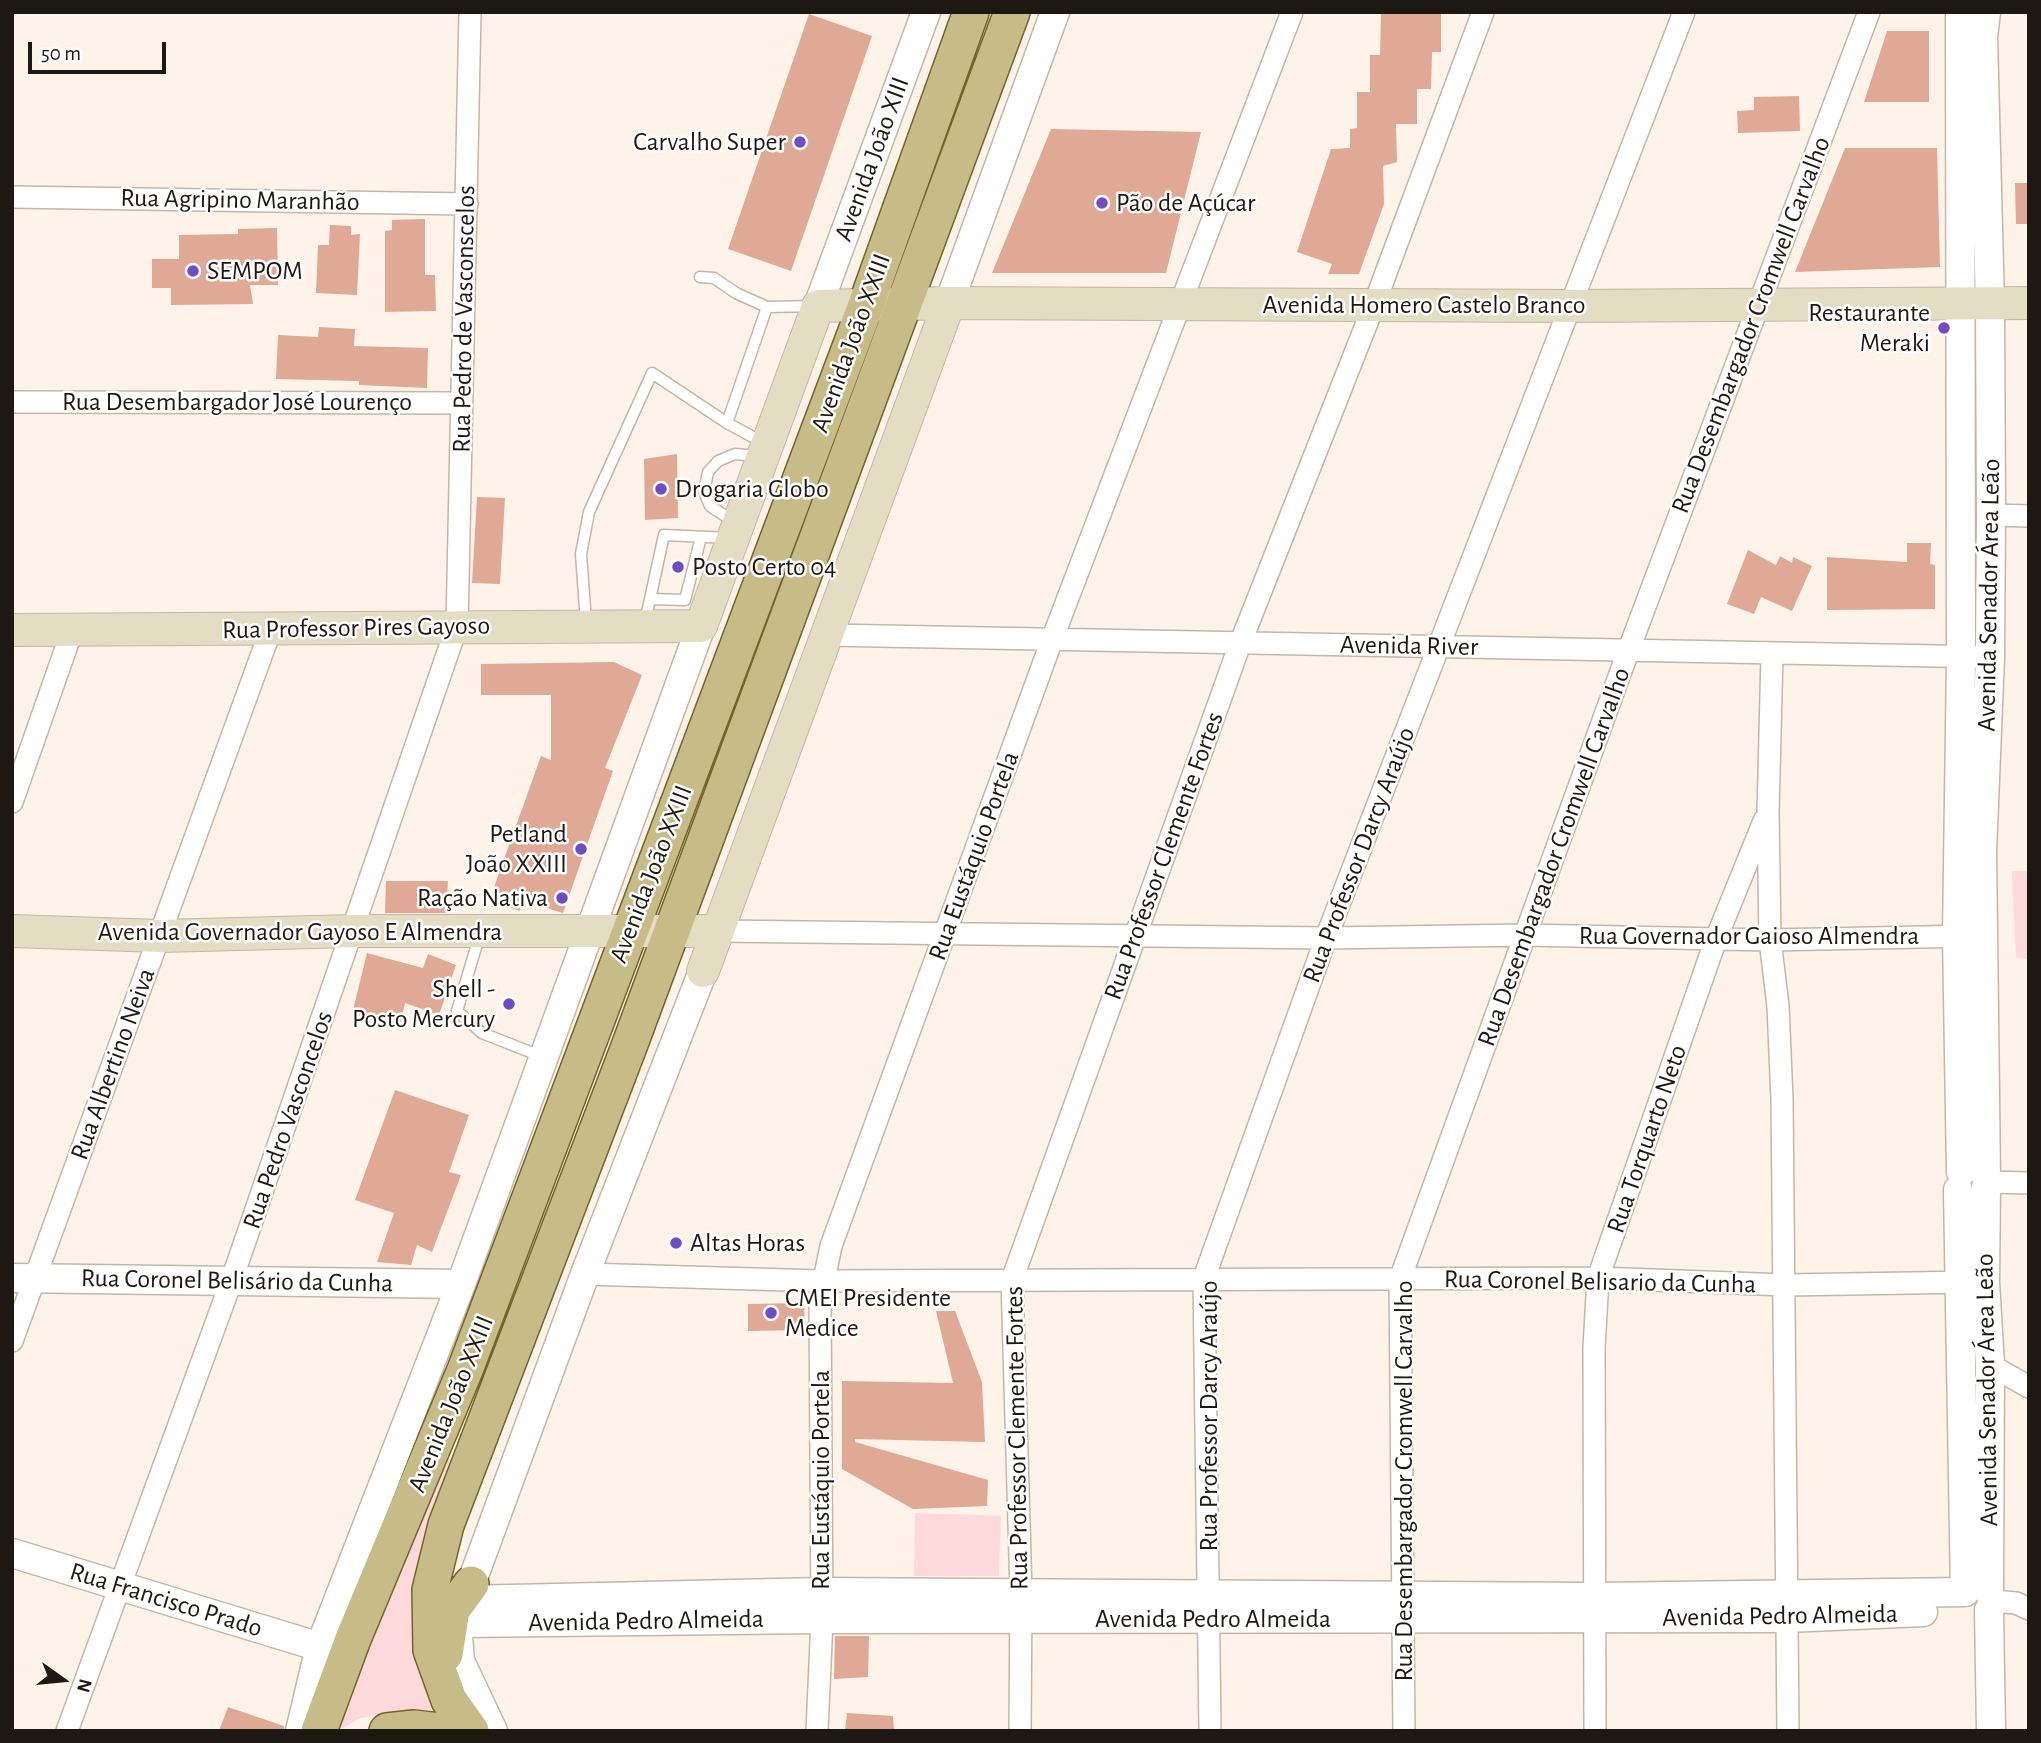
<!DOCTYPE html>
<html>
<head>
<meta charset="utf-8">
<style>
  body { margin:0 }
  #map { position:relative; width:2041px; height:1743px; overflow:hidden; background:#fef3e8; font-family:"Alegreya Sans",sans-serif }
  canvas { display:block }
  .frame { position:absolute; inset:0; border:14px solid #1e1812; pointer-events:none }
  .north { position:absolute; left:28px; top:1645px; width:70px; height:70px; -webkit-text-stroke:5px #fff; paint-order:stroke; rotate:105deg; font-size:19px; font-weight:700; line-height:28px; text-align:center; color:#1e1812 }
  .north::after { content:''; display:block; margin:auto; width:24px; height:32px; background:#1e1812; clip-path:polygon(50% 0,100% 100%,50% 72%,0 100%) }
  .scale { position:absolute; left:28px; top:42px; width:138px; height:32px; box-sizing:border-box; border:4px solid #1e1812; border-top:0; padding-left:9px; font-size:21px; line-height:24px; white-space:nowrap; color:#1e1812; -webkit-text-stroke:5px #fff; paint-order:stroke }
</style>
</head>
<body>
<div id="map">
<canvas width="2041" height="1743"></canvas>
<div class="frame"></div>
<div class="north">N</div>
<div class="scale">50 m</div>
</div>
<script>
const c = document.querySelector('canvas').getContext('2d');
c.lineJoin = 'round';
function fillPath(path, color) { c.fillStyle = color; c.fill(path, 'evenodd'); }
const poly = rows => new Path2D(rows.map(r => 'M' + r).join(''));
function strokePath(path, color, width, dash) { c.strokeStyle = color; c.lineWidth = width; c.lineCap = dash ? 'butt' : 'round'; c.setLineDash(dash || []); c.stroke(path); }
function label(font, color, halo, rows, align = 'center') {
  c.font = font + ' "Alegreya Sans",sans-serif'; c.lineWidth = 5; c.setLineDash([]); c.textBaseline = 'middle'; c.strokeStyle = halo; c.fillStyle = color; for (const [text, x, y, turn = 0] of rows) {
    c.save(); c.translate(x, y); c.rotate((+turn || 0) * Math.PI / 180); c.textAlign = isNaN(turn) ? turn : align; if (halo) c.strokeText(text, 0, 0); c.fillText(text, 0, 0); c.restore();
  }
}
const green = poly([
  [2012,871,2029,871,2029,959,2016,958],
  [448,1461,457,1465,436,1522,444,1719,418,1714,384,1713,358,1719,338,1731,326,1731,358,1643],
  [915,1513,1001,1516,999,1576,914,1576]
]);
const building = poly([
  [1381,13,1441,13,1441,52,1432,52,1431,89,1417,89,1417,124,1396,124,1397,162,1383,166,1384,204,1359,274,1328,274,1332,264,1297,252,1331,149,1350,148,1350,129,1357,128,1357,92,1370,92,1370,55,1380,55],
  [809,14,872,36,791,271,728,249],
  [1887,31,1929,31,1929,102,1864,102],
  [1799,96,1800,131,1738,133,1737,111,1754,110,1754,97],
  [1051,129,1201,132,1166,273,992,273],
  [1845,148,1937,148,1940,267,1795,272],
  [2015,183,2029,183,2029,224,2016,224],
  [425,219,425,275,435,275,436,311,385,312,385,231,392,230,392,220],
  [330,225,351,226,351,235,360,234,357,295,316,293,318,245,329,245],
  [277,228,278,285,250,285,253,304,171,305,171,288,152,288,152,259,179,259,179,235,238,234,238,229],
  [319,327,355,329,354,346,428,348,427,388,359,385,359,381,276,379,278,335,318,337],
  [677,454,678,518,645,520,644,459],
  [477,497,505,498,500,584,472,583],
  [1907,543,1931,543,1930,564,1935,565,1935,609,1827,610,1827,557,1907,562],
  [1748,550,1776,565,1780,556,1792,563,1793,557,1812,566,1792,611,1761,597,1754,614,1727,604],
  [614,662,642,675,605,768,613,771,563,913,523,901,520,911,489,901,541,756,551,760,551,695,481,695,481,664],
  [386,881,448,881,446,913,385,913],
  [367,953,423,968,428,954,456,965,439,1015,405,1003,400,1026,352,1014],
  [395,1090,469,1115,449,1172,461,1175,432,1252,417,1245,411,1265,377,1262,394,1213,355,1200],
  [804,1303,805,1330,748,1331,748,1304],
  [936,1311,955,1311,982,1382,985,1442,855,1439,855,1442,988,1480,987,1506,913,1509,842,1469,842,1381,953,1383],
  [835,1636,869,1636,868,1677,834,1679],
  [228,1707,284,1726,284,1731,219,1731],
  [847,1713,893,1716,894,1731,845,1731]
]);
const service = poly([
  [700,277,714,278,736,293,767,307,816,306],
  [764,443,727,423,767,307],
  [736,523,710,506,704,492,708,472,718,461,735,454,759,456],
  [650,599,685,600,701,537],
  [586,622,581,554,589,512,652,373,727,423],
  [645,622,664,535,730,538],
  [480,934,457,1011,482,1033,543,1057]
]);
const minor = poly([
  [12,197,467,204],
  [12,402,461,403],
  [1991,515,2029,516],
  [828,635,1990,657],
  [1772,655,1768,812,1770,940,1778,1006,1782,1099,1788,1731],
  [12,802,72,631],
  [718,931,1326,938,1525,935,1770,940,1972,936],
  [1987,1182,2029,1183],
  [585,1274,821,1281,1598,1278,1786,1285,1972,1282],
  [12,1341,271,629],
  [1990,1365,2029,1387],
  [1992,1601,2016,1603,2029,1609],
  [67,1731,231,1282,457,626,470,12],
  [817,1731,822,1619,820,1300,831,1246,1053,637,1292,12],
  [1020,1731,1021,1592,1012,1280,1240,644,1374,305,1483,12],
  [1210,1731,1204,1278,1326,938,1684,12],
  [1404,1731,1400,1279,1629,649,1869,12],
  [1595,1731,1594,1348,1598,1278,1716,939,1764,821]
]);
const tertiary = poly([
  [1960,12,1961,658,1957,936,1961,1172],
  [949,303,1055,12],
  [818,306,926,12],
  [1986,1177,1982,852,1990,657,1991,515,1990,304,1983,37,1986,12],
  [1986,1187,1985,1282,1990,1365,1989,1592],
  [12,1278,461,1284],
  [12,1553,320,1647],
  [467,1600,821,1592,1596,1597,1965,1592,1958,1190],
  [1989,1610,1991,1731],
  [460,1623,822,1619,1787,1618,1923,1612],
  [300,1731,320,1647,461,1284,701,626],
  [493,1731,460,1661,458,1636,471,1584,585,1274,703,971]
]);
const secondary = poly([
  [12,630,701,626,818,306,949,303,1569,306,2029,303],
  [12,931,160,936,354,931,718,931],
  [703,971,949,303]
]);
const primary = poly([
  [445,1654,452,1610,471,1584],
  [319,1731,353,1639,465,1370,866,305,971,12],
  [387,1731,414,1728,440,1731],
  [471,1731,449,1700,431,1650,430,1590,446,1525,630,1044,1012,12]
]);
const markers = [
  [800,142,7,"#6f4cc5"],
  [1102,203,7,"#6f4cc5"],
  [193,271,7,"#6f4cc5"],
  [1944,328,7,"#6f4cc5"],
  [661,489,7,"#6f4cc5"],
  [678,567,7,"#6f4cc5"],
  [581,849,7,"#6f4cc5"],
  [562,898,7,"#6f4cc5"],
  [509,1004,7,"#6f4cc5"],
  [676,1243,7,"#6f4cc5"],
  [771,1313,7,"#6f4cc5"]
];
const poiNames = [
  ["Carvalho Super",786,142,"right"],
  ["Pão de Açúcar",1116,203],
  ["SEMPOM",207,271],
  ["Restaurante",1930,313,"right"],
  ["Meraki",1930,343,"right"],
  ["Drogaria Globo",675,489],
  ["Posto Certo 04",692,567],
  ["Petland",567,834,"right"],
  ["João XXIII",567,864,"right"],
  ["Ração Nativa",548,898,"right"],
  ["Shell -",495,989,"right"],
  ["Posto Mercury",495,1019,"right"],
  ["Altas Horas",690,1243],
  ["CMEI Presidente",785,1298],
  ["Medice",785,1328]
];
const streetNames = [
  ["Avenida João XIII",872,159,-70],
  ["Rua Agripino Maranhão",240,200,1],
  ["Avenida Homero Castelo Branco",1424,305],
  ["Rua Pedro de Vasconscelos",464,319,-89],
  ["Rua Desembargador Cromwell Carvalho",1751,325,-69],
  ["Avenida João XXIII",851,343,-70],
  ["Rua Desembargador José Lourenço",237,402],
  ["Avenida Senador Área Leão",1989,595,-89],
  ["Rua Professor Pires Gayoso",356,628,-1],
  ["Avenida River",1409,646,1],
  ["Rua Professor Darcy Araújo",1359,855,-69],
  ["Rua Eustáquio Portela",974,856,-70],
  ["Rua Professor Clemente Fortes",1164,856,-70],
  ["Rua Desembargador Cromwell Carvalho",1554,857,-70],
  ["Avenida João XXIII",651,874,-69],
  ["Avenida Governador Gayoso E Almendra",300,932],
  ["Rua Governador Gaioso Almendra",1749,936],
  ["Rua Albertino Neiva",113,1064,-70],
  ["Rua Pedro Vasconcelos",288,1120,-71],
  ["Rua Torquarto Neto",1647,1139,-71],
  ["Rua Coronel Belisário da Cunha",237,1281,1],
  ["Rua Coronel Belisario da Cunha",1600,1282,1],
  ["Avenida Senador Área Leão",1987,1390,-91],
  ["Avenida João XXIII",451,1404,-68],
  ["Rua Professor Darcy Araújo",1209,1416,-90],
  ["Rua Professor Clemente Fortes",1017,1438,-91],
  ["Rua Eustáquio Portela",821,1480,-90],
  ["Rua Desembargador Cromwell Carvalho",1404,1481,-90],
  ["Rua Francisco Prado",166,1600,17],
  ["Avenida Pedro Almeida",1780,1616,-1],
  ["Avenida Pedro Almeida",1213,1619],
  ["Avenida Pedro Almeida",646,1621,-1]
];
fillPath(green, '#fdd9db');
fillPath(building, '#e0a995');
strokePath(service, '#c6b5a3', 13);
strokePath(minor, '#c6b5a3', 24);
strokePath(tertiary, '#c6b5a3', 31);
strokePath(secondary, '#c6b5a3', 34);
strokePath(primary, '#74642a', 38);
strokePath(service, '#fff', 10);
strokePath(minor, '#fff', 21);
strokePath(tertiary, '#fff', 28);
strokePath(secondary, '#e3ddc3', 32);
strokePath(primary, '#c7bb87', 35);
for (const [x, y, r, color] of markers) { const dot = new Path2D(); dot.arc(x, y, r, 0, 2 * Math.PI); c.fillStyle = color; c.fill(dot); strokePath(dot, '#fff', 2.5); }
label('26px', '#1e1812', '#fff', poiNames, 'left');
label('26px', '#1e1812', '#fff', streetNames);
</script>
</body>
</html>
